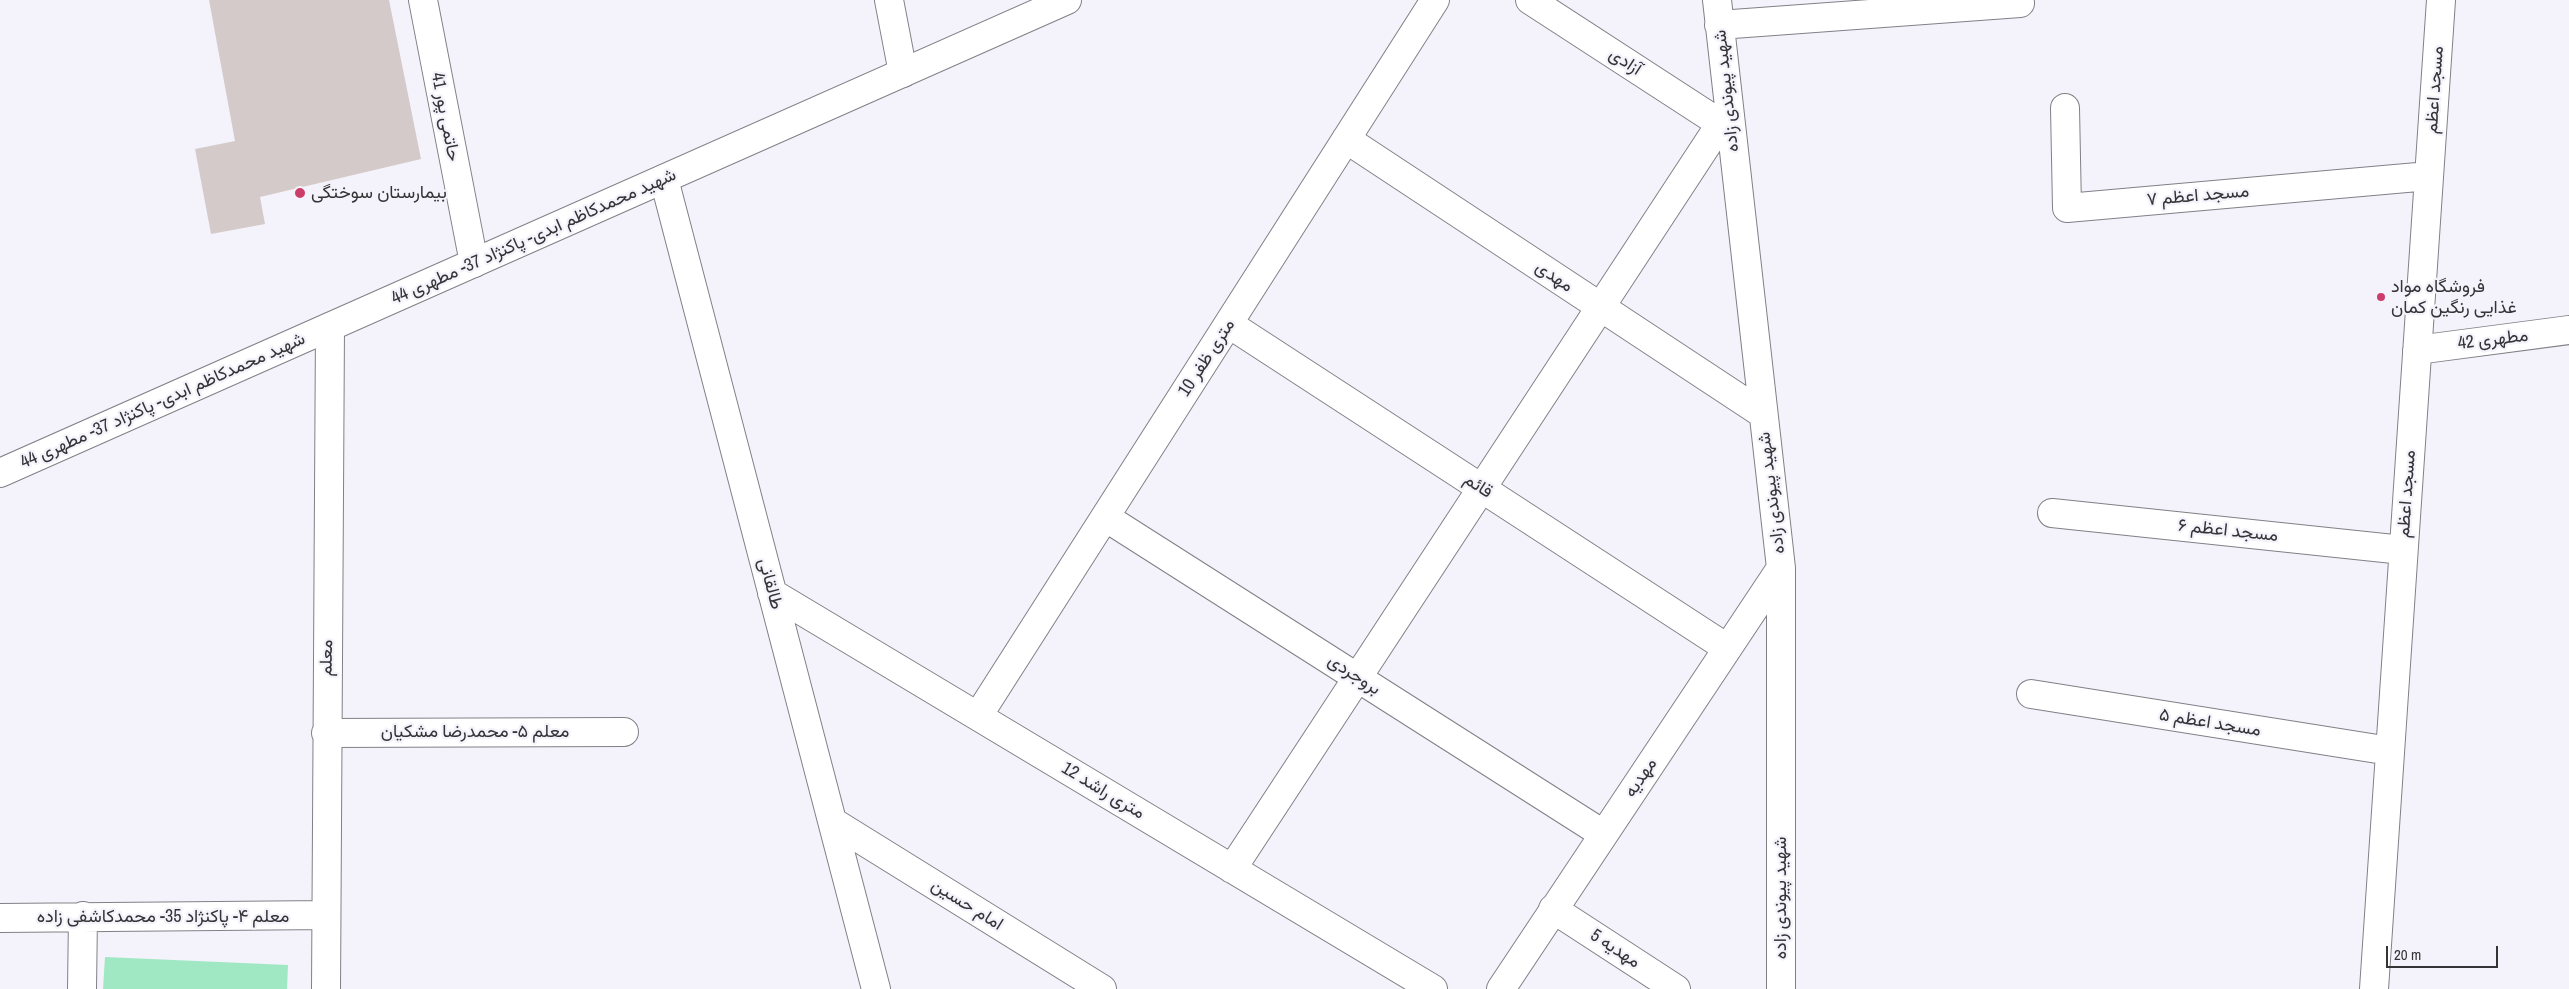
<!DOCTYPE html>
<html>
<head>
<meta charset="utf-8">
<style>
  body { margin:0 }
  #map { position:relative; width:2569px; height:989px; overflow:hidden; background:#f4f2fa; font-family:"Archivo Narrow",sans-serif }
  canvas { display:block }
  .scale { position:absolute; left:2386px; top:946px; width:112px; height:22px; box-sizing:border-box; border:2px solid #343336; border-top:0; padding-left:6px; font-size:15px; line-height:18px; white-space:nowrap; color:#343336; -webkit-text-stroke:4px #f4f2fa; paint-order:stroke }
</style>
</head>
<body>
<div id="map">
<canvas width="2569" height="989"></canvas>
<div class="scale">20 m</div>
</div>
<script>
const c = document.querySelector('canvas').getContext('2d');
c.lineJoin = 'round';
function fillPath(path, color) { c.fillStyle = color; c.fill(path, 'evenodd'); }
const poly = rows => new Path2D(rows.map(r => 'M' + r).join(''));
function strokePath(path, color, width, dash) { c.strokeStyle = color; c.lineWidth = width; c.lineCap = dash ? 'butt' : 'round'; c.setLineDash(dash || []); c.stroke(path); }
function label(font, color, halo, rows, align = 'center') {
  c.font = font + ' "Archivo Narrow",Vazirmatn,sans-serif'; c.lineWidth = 4.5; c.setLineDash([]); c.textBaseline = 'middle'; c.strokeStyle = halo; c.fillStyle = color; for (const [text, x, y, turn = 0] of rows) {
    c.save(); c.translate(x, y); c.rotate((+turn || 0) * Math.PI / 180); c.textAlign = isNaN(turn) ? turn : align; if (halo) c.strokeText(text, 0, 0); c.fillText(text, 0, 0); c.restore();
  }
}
const green = poly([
  [105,957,288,965,287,989,103,989]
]);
const building = poly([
  [209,0,389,0,421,159,260,197,265,224,211,234,195,149,235,141]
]);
const street = poly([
  [423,0,474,263],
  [889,0,903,73],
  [1530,0,1721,124],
  [1717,0,1781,568,1781,989],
  [1719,25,2020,3],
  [2065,108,2067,208,2429,176],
  [1346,139,1763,414],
  [664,179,876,989],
  [1229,324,1727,648],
  [2417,350,2569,330],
  [2052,513,2403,550],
  [1105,517,1603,834],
  [772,593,1433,989],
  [2031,694,2390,751],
  [978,716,1435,0],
  [326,733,624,732],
  [833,822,1102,989],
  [1232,869,1729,111],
  [1553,909,1676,989],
  [0,918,326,915],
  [82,989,83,916],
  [326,989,330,327],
  [1501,989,1781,568],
  [2374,989,2441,0]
]);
const secondary = poly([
  [0,473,1067,0]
]);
const markers = [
  [300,193,6,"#cc3e69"],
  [2381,297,5,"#cc3e69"]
];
const streetNames = [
  ["آزادی",1625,62,33],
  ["مسجد اعظم",2435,90,-86],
  ["شهید پیوندی زاده",1727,91,-96],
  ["حاتمی پور 41",445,117,79],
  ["مسجد اعظم ۷",2198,196,-5],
  ["شهید محمدکاظم ابدی- پاکنژاد 37- مطهری 44",534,237,-24],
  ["مهدی",1554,277,34],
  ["مطهری 42",2493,340,-7],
  ["10 متری ظفر",1207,358,-57],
  ["شهید محمدکاظم ابدی- پاکنژاد 37- مطهری 44",163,401,-24],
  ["قائم",1478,486,33],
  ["شهید پیوندی زاده",1772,493,-97],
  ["مسجد اعظم",2407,494,-86],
  ["مسجد اعظم ۶",2228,531,6],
  ["طالقانی",770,584,75],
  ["معلم",327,658,-89],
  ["بروجردی",1354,675,33],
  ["مسجد اعظم ۵",2210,723,9],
  ["معلم ۵- محمدرضا مشکیان",475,732],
  ["مهدیه",1641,778,-56],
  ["12 متری راشد",1103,791,31],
  ["شهید پیوندی زاده",1781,898,-90],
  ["امام حسین",967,905,32],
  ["معلم ۴- پاکنژاد 35- محمدکاشفی زاده",163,917],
  ["مهدیه 5",1615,949,33]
];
const poiNames = [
  ["بیمارستان سوختگی",311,193],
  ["فروشگاه مواد",2391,287],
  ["غذایی رنگین کمان",2391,308]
];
fillPath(green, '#a0e8c4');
fillPath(building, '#d4cac9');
strokePath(street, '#828087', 30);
strokePath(secondary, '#828087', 30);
strokePath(street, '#fff', 28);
strokePath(secondary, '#fff', 28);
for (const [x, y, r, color] of markers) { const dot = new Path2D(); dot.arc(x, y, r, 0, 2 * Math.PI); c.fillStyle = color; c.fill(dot); strokePath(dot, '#f4f2fa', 2); }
label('18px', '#343336', '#f4f2fa', streetNames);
label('18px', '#343336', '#f4f2fa', poiNames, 'left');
</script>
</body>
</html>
